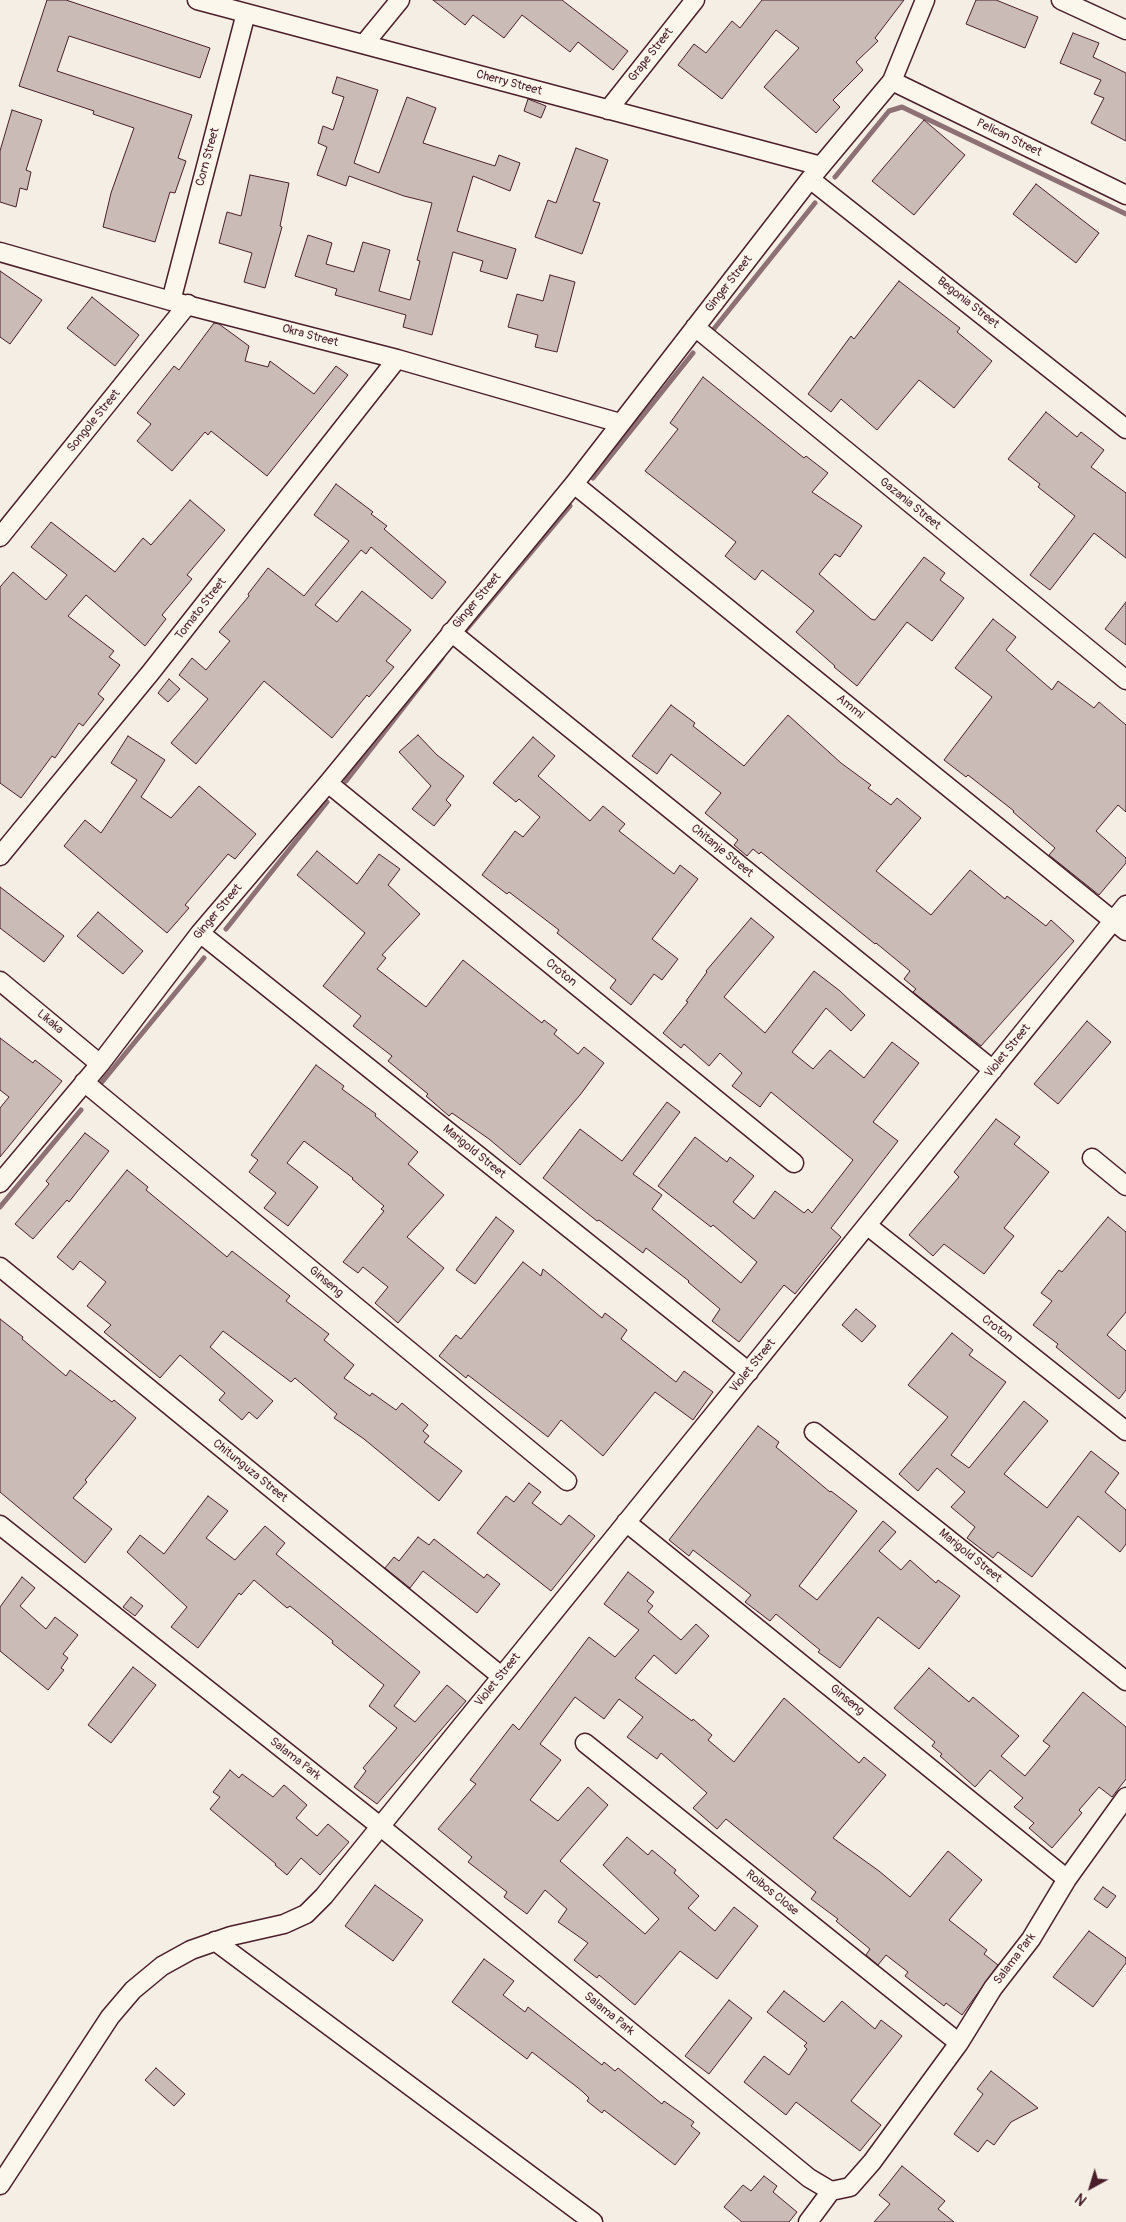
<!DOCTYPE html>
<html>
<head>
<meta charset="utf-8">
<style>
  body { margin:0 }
  #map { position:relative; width:1126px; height:2222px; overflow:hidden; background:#f4eee4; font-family:Pangolin,sans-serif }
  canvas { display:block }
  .north { position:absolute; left:1066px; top:2162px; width:50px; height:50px; -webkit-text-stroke:4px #fbf7ec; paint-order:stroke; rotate:219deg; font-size:14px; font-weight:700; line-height:20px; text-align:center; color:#4a1f2b }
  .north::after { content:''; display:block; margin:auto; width:18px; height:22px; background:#4a1f2b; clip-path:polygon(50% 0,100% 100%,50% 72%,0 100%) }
</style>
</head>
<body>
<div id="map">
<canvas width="1126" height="2222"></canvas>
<div class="north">N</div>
</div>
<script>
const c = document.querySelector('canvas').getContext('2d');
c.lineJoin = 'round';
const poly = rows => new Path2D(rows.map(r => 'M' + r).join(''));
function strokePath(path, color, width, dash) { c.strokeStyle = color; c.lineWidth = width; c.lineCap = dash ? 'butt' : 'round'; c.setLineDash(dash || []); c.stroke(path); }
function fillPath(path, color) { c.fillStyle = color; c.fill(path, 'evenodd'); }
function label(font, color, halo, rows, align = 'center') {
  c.font = font + ' Pangolin,sans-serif'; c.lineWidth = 4; c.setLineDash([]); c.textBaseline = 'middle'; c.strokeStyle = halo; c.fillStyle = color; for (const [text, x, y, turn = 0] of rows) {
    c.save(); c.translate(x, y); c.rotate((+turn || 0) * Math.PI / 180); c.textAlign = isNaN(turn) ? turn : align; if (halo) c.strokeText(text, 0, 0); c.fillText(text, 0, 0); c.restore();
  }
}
const stream = poly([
  [835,177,889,111,902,107,1126,214],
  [713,330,815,203],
  [593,478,693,353],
  [466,630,570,506],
  [346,781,442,658],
  [226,929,327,802],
  [102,1082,204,958],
  [0,1207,81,1110]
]);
const building = poly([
  [47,0,66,0,210,48,200,78,69,36,57,71,192,115,178,158,186,161,175,193,170,192,155,242,103,227,111,193,134,128,93,114,94,111,19,86,47,0],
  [433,0,562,0,628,51,613,70,578,42,570,52,522,15,504,38,473,15,465,25,433,0],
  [762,0,904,0,875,38,878,41,856,62,863,70,833,100,840,107,816,133,764,87,799,48,776,30,722,99,678,65,694,44,706,53,732,21,740,28,762,0],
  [976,0,996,0,1038,17,1025,48,966,24,976,0],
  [1073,33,1099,43,1093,57,1126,73,1126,141,1091,123,1104,98,1094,94,1101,80,1060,63,1073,33],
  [337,77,378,90,354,163,379,173,407,97,436,108,423,143,495,166,499,155,520,163,510,191,473,176,457,231,516,249,507,279,480,271,483,261,453,252,432,335,403,327,406,315,335,295,337,289,295,276,308,235,332,243,326,264,354,272,363,242,390,250,379,291,410,300,420,261,417,260,432,203,404,196,349,176,346,186,317,175,327,147,318,143,323,126,333,130,344,97,332,93,337,77],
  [528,99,546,106,541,118,524,111,528,99],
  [12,110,42,120,26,170,31,172,27,190,20,188,16,207,0,202,0,151,12,110],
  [924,120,965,155,914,215,872,181,924,120],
  [576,148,608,160,593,201,600,203,582,254,535,237,548,200,556,203,576,148],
  [250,175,289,183,280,226,282,227,265,288,244,282,252,253,219,243,227,212,241,216,250,175],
  [1036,184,1099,233,1076,263,1013,214,1036,184],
  [0,271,42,300,10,344,0,337,0,271],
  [550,275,575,282,557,352,535,347,538,335,508,327,517,294,543,301,550,275],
  [899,281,960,328,957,332,992,361,954,408,919,380,877,430,841,399,831,412,808,394,851,336,854,339,899,281],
  [92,297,139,335,115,366,67,328,92,297],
  [214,323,219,324,249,346,245,361,268,367,270,361,314,394,336,366,348,375,267,476,211,431,208,435,205,432,172,471,137,441,151,424,137,413,174,366,179,370,214,323],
  [703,377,804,458,806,456,828,473,812,492,862,526,840,557,835,554,819,574,871,619,875,620,924,557,945,573,940,580,964,598,932,641,907,622,857,686,834,667,835,666,796,632,814,611,762,570,755,580,725,556,736,542,645,471,678,429,670,423,703,377],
  [1046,412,1077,437,1081,432,1104,450,1091,467,1126,493,1126,558,1094,533,1050,590,1030,575,1075,516,1038,487,1040,484,1008,459,1046,412],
  [336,484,373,512,371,514,387,526,384,529,446,582,432,599,371,547,366,554,361,550,315,605,337,622,362,591,411,630,386,661,394,667,369,697,367,695,332,738,264,681,196,764,171,743,208,699,179,675,192,658,206,670,230,641,219,632,249,596,248,594,268,568,304,596,349,541,314,515,336,484],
  [190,500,225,530,187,575,192,579,162,615,166,619,145,646,86,595,68,616,114,651,109,657,120,665,98,694,104,699,83,726,79,723,55,758,52,756,21,798,0,783,0,587,13,572,46,600,67,575,31,547,51,522,115,572,143,538,151,545,190,500],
  [1126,602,1126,645,1105,629,1126,602],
  [993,619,1016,637,1006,650,1052,690,1058,681,1094,708,1099,702,1126,725,1126,812,1118,805,1096,831,1126,858,1126,863,1099,895,1049,855,1055,848,1013,812,1014,811,968,775,966,777,944,760,992,697,955,668,993,619],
  [169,679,180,689,168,702,158,693,169,679],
  [671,705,695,723,693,726,744,766,788,715,841,763,871,785,868,788,891,805,897,798,921,818,876,871,931,915,970,870,1005,899,1007,896,1046,926,1051,920,1074,941,981,1046,913,992,916,989,904,979,910,971,876,943,875,944,761,852,759,854,753,849,747,856,734,845,738,840,705,813,721,793,671,754,657,774,632,756,671,705],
  [418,735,437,755,464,776,446,800,451,805,434,826,412,809,431,786,399,752,418,735],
  [128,736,165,760,141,797,171,818,199,786,256,834,235,859,228,854,185,905,189,908,167,933,64,846,85,820,101,833,137,780,111,763,128,736],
  [533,737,555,756,538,776,590,821,603,806,625,824,619,831,674,874,680,865,698,879,652,939,678,959,662,980,654,974,631,1005,610,988,616,980,557,933,559,930,509,892,507,894,482,875,515,831,523,837,540,817,519,799,516,802,493,783,533,737],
  [317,851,357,884,379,854,400,869,388,885,420,914,382,955,386,958,377,969,426,1007,463,960,542,1023,544,1020,557,1030,554,1034,578,1054,584,1047,604,1063,580,1095,520,1165,489,1139,452,1113,449,1116,426,1096,428,1094,388,1061,392,1056,353,1026,361,1016,323,986,365,933,297,875,317,851],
  [0,887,64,936,44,962,0,928,0,887],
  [98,912,143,951,123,974,77,936,98,912],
  [751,918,774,937,724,997,765,1033,814,971,840,991,865,1015,851,1031,826,1008,792,1052,813,1069,830,1050,864,1078,892,1042,919,1063,873,1122,898,1141,831,1228,841,1237,795,1294,784,1285,739,1342,712,1321,720,1309,688,1282,689,1281,646,1248,643,1253,599,1220,597,1221,543,1178,580,1129,622,1161,667,1102,680,1112,633,1174,662,1195,652,1209,741,1283,757,1262,713,1225,711,1227,658,1186,695,1137,727,1162,730,1157,754,1176,733,1202,754,1219,775,1191,804,1213,808,1209,812,1213,853,1160,771,1092,760,1107,732,1086,742,1073,720,1053,709,1066,684,1044,681,1048,663,1033,688,1002,686,1001,707,972,706,971,751,918],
  [1087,1021,1111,1042,1058,1104,1034,1084,1087,1021],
  [0,1038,33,1063,35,1060,62,1081,0,1157,0,1108,9,1097,0,1090,0,1038],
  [316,1065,344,1086,342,1089,376,1114,375,1116,418,1152,408,1164,444,1195,407,1237,444,1268,398,1323,375,1303,388,1287,363,1267,358,1273,343,1262,384,1211,381,1209,384,1206,352,1179,353,1178,304,1141,287,1163,318,1187,288,1226,264,1208,276,1193,249,1172,258,1160,251,1155,316,1065],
  [996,1119,1020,1137,1014,1144,1049,1172,1004,1228,1014,1236,984,1274,944,1244,933,1256,909,1235,959,1177,954,1172,996,1119],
  [85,1133,109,1151,69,1202,67,1200,33,1239,15,1224,49,1184,46,1181,85,1133],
  [127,1170,148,1187,146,1190,227,1257,232,1251,290,1296,286,1301,329,1334,324,1340,354,1365,344,1378,370,1396,372,1393,396,1410,402,1403,428,1425,423,1431,429,1436,424,1442,462,1471,439,1501,364,1439,334,1418,337,1414,295,1378,291,1382,223,1331,210,1347,273,1401,257,1419,249,1412,242,1420,219,1400,225,1393,180,1355,160,1378,104,1332,111,1325,87,1306,106,1282,80,1261,73,1270,57,1257,127,1170],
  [496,1217,514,1231,475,1284,456,1270,496,1217],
  [1108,1217,1126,1232,1126,1312,1107,1335,1126,1351,1126,1390,1119,1399,1056,1347,1058,1344,1033,1325,1052,1301,1041,1293,1059,1270,1062,1272,1108,1217],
  [523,1262,541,1276,543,1269,602,1318,605,1313,627,1330,621,1339,676,1382,684,1371,713,1392,693,1420,655,1392,603,1456,561,1420,548,1437,468,1375,466,1378,439,1356,456,1335,461,1339,523,1262],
  [856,1309,876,1326,862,1342,842,1325,856,1309],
  [0,1319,23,1337,22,1339,66,1376,70,1370,112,1402,114,1400,136,1418,85,1480,87,1482,73,1498,112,1529,85,1563,0,1492,0,1319],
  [952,1333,973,1350,969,1355,1006,1382,951,1455,969,1468,1024,1401,1048,1421,1004,1474,1047,1508,1091,1451,1119,1473,1105,1492,1126,1510,1126,1544,1120,1552,1078,1516,1032,1577,998,1552,993,1558,967,1538,975,1527,951,1507,965,1492,937,1468,918,1491,899,1474,948,1417,908,1385,952,1333],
  [758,1426,779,1442,776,1447,830,1492,831,1491,857,1511,799,1586,817,1600,883,1521,896,1532,879,1551,901,1570,910,1560,936,1583,938,1580,960,1596,919,1649,878,1617,840,1668,818,1652,820,1650,776,1614,770,1621,745,1602,751,1595,693,1550,689,1556,669,1540,758,1426],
  [529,1483,541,1492,532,1503,561,1525,569,1515,595,1536,551,1591,477,1533,506,1496,514,1502,529,1483],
  [208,1496,228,1511,206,1538,235,1560,265,1526,285,1543,276,1554,420,1672,394,1706,415,1722,447,1685,466,1701,377,1804,354,1787,366,1771,363,1768,397,1728,369,1706,384,1685,332,1643,333,1641,290,1606,287,1608,254,1580,241,1595,239,1593,198,1648,171,1627,187,1607,127,1552,140,1535,164,1554,208,1496],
  [418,1537,429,1545,434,1539,484,1578,487,1574,500,1584,477,1613,423,1571,410,1588,385,1568,394,1557,399,1561,418,1537],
  [628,1572,654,1592,647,1601,653,1606,648,1612,681,1640,696,1624,709,1636,676,1674,654,1655,635,1678,692,1721,693,1719,712,1735,708,1740,734,1762,784,1698,859,1763,864,1757,886,1775,833,1838,879,1871,910,1897,948,1851,982,1880,949,1920,987,1950,984,1954,998,1965,962,2015,946,2003,944,2006,905,1976,908,1972,886,1955,878,1965,866,1955,870,1949,836,1921,838,1919,811,1899,816,1892,726,1819,717,1829,693,1808,707,1793,661,1753,657,1759,627,1737,643,1717,619,1699,604,1719,575,1697,540,1744,561,1760,530,1800,558,1821,588,1787,608,1805,560,1861,645,1934,659,1919,603,1865,627,1837,648,1855,652,1850,676,1870,674,1873,699,1896,688,1908,715,1931,734,1907,758,1926,717,1979,680,1951,635,2005,599,1975,597,1978,574,1960,588,1943,558,1922,567,1909,545,1890,527,1914,504,1897,507,1892,468,1862,472,1857,438,1829,476,1784,470,1780,513,1724,519,1730,589,1637,615,1657,639,1630,604,1604,628,1572],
  [22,1577,35,1588,20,1606,46,1629,55,1617,78,1635,63,1654,68,1658,61,1668,64,1670,48,1690,0,1651,0,1607,22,1577],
  [131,1597,143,1606,135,1616,123,1607,131,1597],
  [133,1667,156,1685,111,1743,88,1725,133,1667],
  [929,1668,969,1702,973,1697,1019,1736,1001,1756,1025,1776,1050,1746,1043,1741,1083,1692,1126,1727,1126,1779,1112,1797,1099,1787,1079,1810,1082,1813,1052,1848,1029,1828,1034,1823,1014,1807,1023,1798,990,1770,975,1787,940,1756,942,1754,932,1746,935,1742,894,1708,929,1668],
  [230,1770,239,1778,242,1774,273,1797,284,1785,307,1805,296,1818,317,1836,328,1824,349,1842,320,1875,301,1858,287,1875,275,1865,276,1864,210,1809,220,1797,213,1792,230,1770],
  [375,1885,423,1920,393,1961,345,1926,375,1885],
  [1103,1887,1116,1896,1107,1908,1094,1899,1103,1887],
  [1089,1931,1126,1958,1126,1963,1093,2007,1053,1977,1089,1931],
  [484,1959,514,1981,503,1995,525,2012,528,2007,602,2065,604,2062,615,2071,618,2068,662,2104,664,2101,694,2122,691,2126,700,2133,675,2165,604,2110,602,2113,587,2101,589,2098,582,2091,532,2052,527,2059,452,2002,484,1959],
  [784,1991,824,2022,842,2001,875,2029,881,2020,902,2036,851,2101,881,2125,860,2151,796,2102,786,2115,744,2082,764,2056,789,2075,807,2049,804,2046,807,2043,767,2012,784,1991],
  [729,2000,752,2018,709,2074,685,2056,729,2000],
  [156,2068,185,2094,174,2106,145,2080,156,2068],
  [991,2071,1038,2108,1011,2122,994,2145,987,2140,978,2152,954,2134,983,2094,977,2089,991,2071],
  [902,2166,945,2201,938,2209,954,2222,874,2222,890,2204,879,2195,902,2166],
  [764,2176,777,2186,773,2192,797,2212,789,2222,742,2222,724,2207,743,2185,751,2191,764,2176]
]);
const street = poly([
  [197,0,821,166],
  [1061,0,1126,30],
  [364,44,400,0],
  [892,81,1126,195],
  [608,110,695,0],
  [810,179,1126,429],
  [0,252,171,301,397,359,620,423],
  [171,301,246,13],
  [695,327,1126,680],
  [574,484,1126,931],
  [0,537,188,304],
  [451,632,993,1070],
  [328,783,794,1163],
  [0,856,151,672,397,359],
  [200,933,749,1372],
  [0,981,100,1064],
  [84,1082,567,1481],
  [1092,1158,1126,1186],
  [0,1183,100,1064,200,933,328,783,574,484,810,179,892,81,925,0],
  [868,1226,1126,1431],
  [0,1267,501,1676],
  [814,1432,1126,1681],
  [626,1522,1067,1879],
  [0,1525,381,1827,809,2178,831,2191,850,2187,872,2162,959,2043,993,1988,1031,1939,1067,1879,1126,1797],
  [585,1743,959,2043],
  [215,1941,593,2222],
  [0,2185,110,2017,133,1990,162,1966,191,1950,231,1936,284,1924,306,1914,324,1896,1126,905],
  [808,2222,831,2191]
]);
const streetNames = [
  ["Grape Street",651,55,-52],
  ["Cherry Street",509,83,15],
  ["Pelican Street",1009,138,26],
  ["Corn Street",208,157,-75],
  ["Ginger Street",729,284,-52],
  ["Begonia Street",968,303,38],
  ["Okra Street",310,336,15],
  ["Songole Street",94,421,-51],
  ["Gazania Street",910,504,39],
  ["Ginger Street",477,601,-50],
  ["Tomato Street",201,609,-52],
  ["Ammi",850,707,39],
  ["Chitanje Street",722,851,39],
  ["Ginger Street",218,912,-50],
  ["Croton",561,973,39],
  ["Likaka",50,1022,40],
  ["Violet Street",1008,1051,-51],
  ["Marigold Street",474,1152,39],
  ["Ginseng",326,1282,40],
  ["Croton",997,1329,38],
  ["Violet Street",753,1366,-51],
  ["Chitunguza Street",250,1471,39],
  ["Marigold Street",970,1556,39],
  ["Violet Street",498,1680,-51],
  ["Ginseng",847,1700,39],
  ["Salama Park",295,1759,38],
  ["Roibos Close",772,1893,39],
  ["Salama Park",1015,1959,-53],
  ["Salama Park",609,2014,39]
];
strokePath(stream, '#8d7174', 5);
fillPath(building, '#cabbb6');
strokePath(building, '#4a1f2b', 1);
strokePath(street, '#4a1f2b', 21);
strokePath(street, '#fbf7ec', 18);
label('12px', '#4a1f2b', '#fbf7ec', streetNames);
</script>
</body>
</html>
